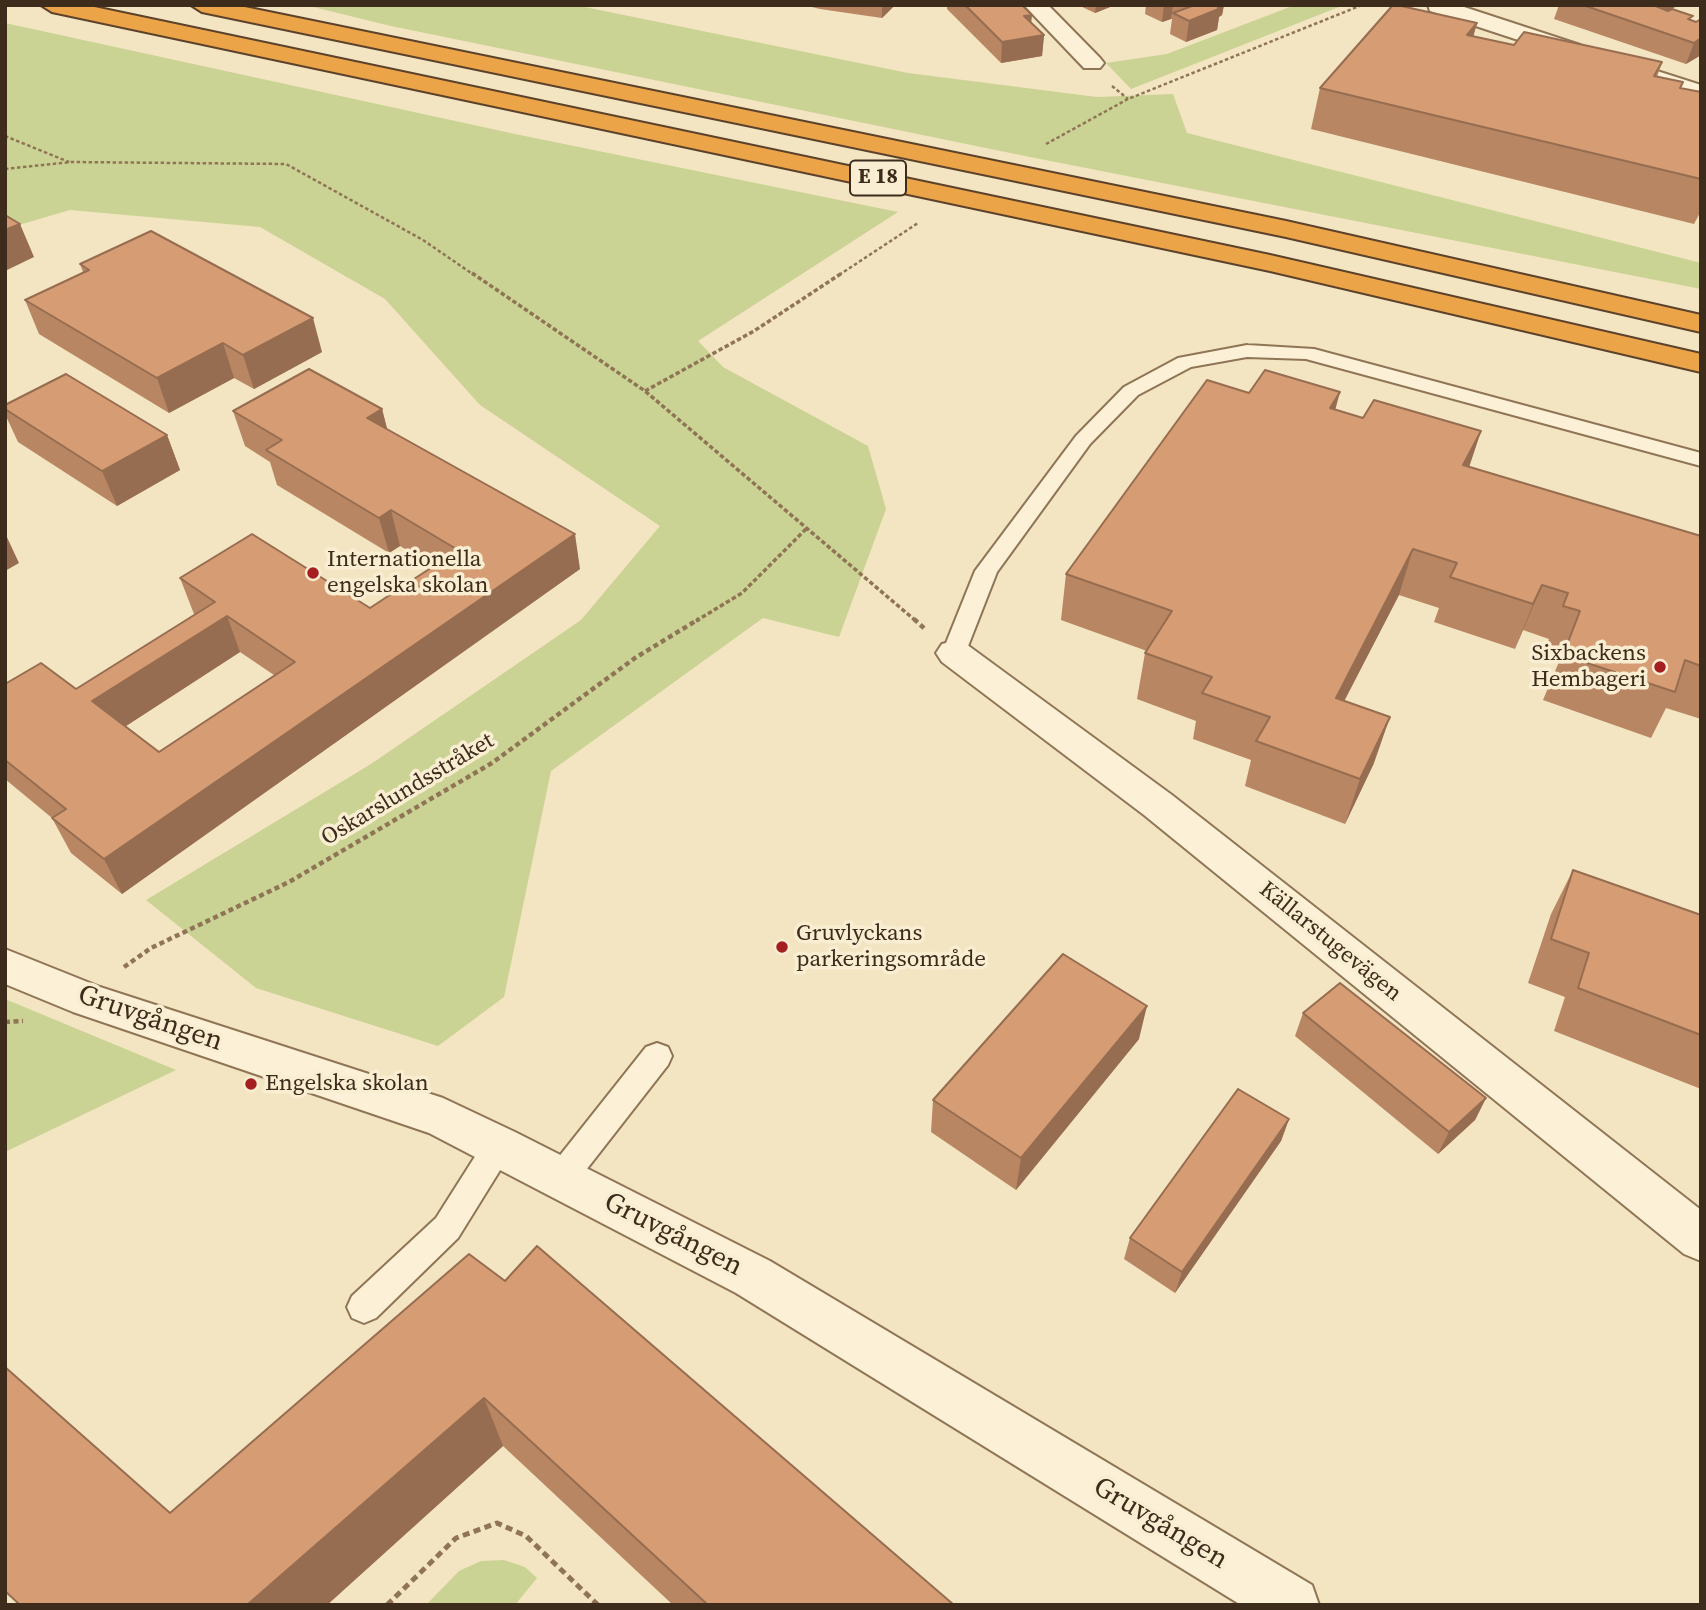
<!DOCTYPE html>
<html>
<head>
<meta charset="utf-8">
<style>
  body { margin:0 }
  #map { position:relative; width:1706px; height:1610px; overflow:hidden; background:#f3e4c2; font-family:"Source Serif 4",serif }
  canvas { display:block }
  .frame { position:absolute; inset:0; border:7px solid #3d2c1c; pointer-events:none }
</style>
</head>
<body>
<div id="map">
<canvas width="1706" height="1610"></canvas>
<div class="frame"></div>
</div>
<script>
const c = document.querySelector('canvas').getContext('2d');
c.lineJoin = 'round';
function fillPath(path, color) { c.fillStyle = color; c.fill(path, 'evenodd'); }
const poly = rows => new Path2D(rows.map(r => 'M' + r).join(''));
function strokePath(path, color, width, dash) { c.strokeStyle = color; c.lineWidth = width; c.lineCap = dash ? 'butt' : 'round'; c.setLineDash(dash || []); c.stroke(path); }
function label(font, color, halo, rows, align = 'center') {
  c.font = font + ' "Source Serif 4",serif'; c.lineWidth = 7; c.setLineDash([]); c.textBaseline = 'middle'; c.strokeStyle = halo; c.fillStyle = color; for (const [text, x, y, turn = 0] of rows) {
    c.save(); c.translate(x, y); c.rotate((+turn || 0) * Math.PI / 180); c.textAlign = isNaN(turn) ? turn : align; if (halo) c.strokeText(text, 0, 0); c.fillText(text, 0, 0); c.restore();
  }
}
const green = poly([
  [305,5,575,5,908,73,1097,97,1173,94,1187,133,1701,263,1701,289,1020,155,391,26],
  [1295,5,1344,5,1131,89,1106,63,1167,54],
  [5,23,515,134,898,212,698,341,723,367,868,446,886,509,839,637,763,618,551,771,504,997,438,1046,256,988,146,900,371,764,581,620,660,526,480,405,385,299,260,227,70,210,5,229],
  [5,999,176,1070,5,1152],
  [504,1560,525,1567,537,1578,515,1605,426,1605,459,1571,481,1561]
]);
const pathFar3 = poly([
  [1112,86,1128,99],
  [5,136,69,162],
  [1046,144,1128,99,1362,5],
  [5,169,71,162,286,164,423,240,474,275],
  [839,275,918,223]
]);
const pathFar2 = poly([
  [472,273,645,391,916,621],
  [645,391,754,331,842,273],
  [696,621,742,593,806,529]
]);
const pathFar1 = poly([
  [914,619,925,629],
  [124,967,151,948,289,882,492,763,635,658,699,619],
  [5,1022,23,1021]
]);
const path = poly([
  [387,1605,456,1538,497,1523,526,1536,598,1605]
]);
const service = poly([
  [1247,345,1314,349,1701,453,1701,466,1306,359,1247,357,1191,367,1138,395,1090,444,997,572,963,659,945,659,942,653,975,571,1076,436,1124,387,1178,358,1247,345],
  [657,1043,668,1047,672,1056,668,1065,572,1188,561,1192,550,1188,545,1178,550,1168,646,1047,657,1043],
  [499,1132,510,1136,515,1146,458,1238,376,1318,364,1323,352,1318,347,1307,352,1296,436,1218,488,1136,499,1132]
]);
const minor = poly([
  [1024,5,1048,5,1100,58,1104,63,1100,68,1084,68,1024,5],
  [1428,5,1458,5,1580,45,1583,50,1580,55,1564,55,1430,11,1428,5],
  [1632,63,1701,85,1701,100,1624,75,1620,70,1624,65,1632,63],
  [954,641,966,644,1172,795,1701,1210,1701,1261,1684,1254,1144,815,942,662,936,653,942,644,954,641],
  [5,949,100,987,443,1098,515,1132,770,1261,1312,1585,1319,1605,1241,1605,736,1293,429,1133,73,1012,5,984,5,949]
]);
const motorway = poly([
  [41,5,85,5,1270,255,1701,354,1701,372,1270,271,52,12,41,5],
  [191,5,235,5,1286,221,1701,315,1701,332,1286,237,202,12,191,5]
]);
const wall = poly([
  [804,5,895,5,882,18,820,9],
  [947,5,1022,5,1031,22,1044,35,1042,56,1001,63,947,9],
  [1078,5,1115,5,1095,13],
  [1146,5,1224,5,1222,15,1219,17,1217,30,1186,42,1170,34,1172,19,1171,19,1162,22,1145,14],
  [1559,5,1678,5,1672,9,1692,20,1696,22,1701,19,1701,55,1686,64,1554,19],
  [1477,23,1473,36,1514,45,1662,62,1657,77,1683,82,1681,88,1701,92,1701,211,1694,224,1311,129,1320,88],
  [80,264,322,352,254,389,234,378,169,413,39,334,25,300,83,272],
  [1249,393,1335,410,1363,418,1481,431,1469,467,1701,536,1701,719,1666,708,1651,738,1543,700,1561,657,1544,651,1549,639,1523,630,1515,649,1434,622,1439,608,1399,595,1344,701,1374,763,1345,824,1245,786,1251,760,1193,739,1196,721,1137,699,1145,653,1147,651,1061,620,1066,574],
  [5,405,167,435,180,470,117,506,18,442,5,414],
  [382,409,387,429,580,569,122,894,71,853,52,818,5,779,5,684,76,689,195,615,194,614,180,578,370,608,434,566,400,546,389,553,277,485,270,462,245,446,233,411],
  [240,652,274,675,159,752,126,726],
  [1573,870,1701,915,1701,1089,1554,1031,1565,997,1528,983,1551,914],
  [1303,1013,1486,1098,1475,1120,1438,1154,1295,1036],
  [1139,1039,1016,1190,931,1132,933,1100],
  [1289,1119,1281,1141,1175,1293,1124,1259,1130,1238],
  [469,1254,954,1605,673,1605,503,1446,327,1605,20,1605,170,1513]
]);
const shadedWall = poly([
  [882,5,895,5,882,18],
  [1096,5,1115,5,1095,13],
  [1164,5,1173,5,1171,19,1162,22],
  [1205,5,1224,5,1222,15,1219,17,1217,30,1186,42,1189,21],
  [1663,5,1678,5,1660,16],
  [1032,15,1030,36,1024,16],
  [1477,23,1466,63,1467,35],
  [1044,35,1042,56,1001,63,1002,42],
  [1701,38,1701,55,1686,64,1694,43],
  [20,224,34,257,5,271,5,230],
  [313,318,322,352,254,389,243,355],
  [223,343,234,378,169,413,157,378],
  [1340,392,1328,437,1330,408],
  [382,409,391,444,367,418],
  [1481,431,1466,476,1463,465],
  [167,435,180,470,117,506,102,471],
  [391,510,400,546,389,553,379,518],
  [5,533,19,563,5,571],
  [575,534,580,569,122,894,104,859],
  [1413,549,1399,595,1322,744,1336,698],
  [1542,585,1515,649,1533,604],
  [227,616,240,652,109,737,92,701],
  [1390,717,1374,763,1345,824,1360,779],
  [1147,1006,1139,1039,1016,1190,1021,1158],
  [1486,1098,1475,1120,1438,1154,1449,1132],
  [1289,1119,1281,1141,1175,1293,1182,1272],
  [484,1398,503,1446,327,1605,247,1605]
]);
const building = poly([
  [965,5,1022,5,1032,15,1024,16,1044,35,1002,42,965,5],
  [1191,5,1214,5,1221,8,1189,21,1173,13,1192,6,1191,5],
  [1393,5,1397,5,1477,23,1467,35,1514,45,1524,32,1662,62,1654,76,1683,82,1680,88,1701,92,1701,179,1320,88,1393,5],
  [1583,5,1653,5,1668,11,1672,9,1693,16,1688,19,1696,22,1701,19,1701,38,1694,43,1583,5],
  [5,215,20,224,5,230,5,215],
  [151,231,313,318,243,355,223,343,157,378,25,300,89,270,80,264,151,231],
  [309,369,382,409,367,418,575,534,104,859,52,818,66,809,5,760,5,684,41,663,76,689,215,602,180,578,252,534,370,608,458,550,391,510,379,518,266,450,282,440,233,411,309,369],
  [227,616,295,662,159,752,92,701,227,616],
  [1265,370,1340,392,1330,408,1363,418,1374,400,1481,431,1463,465,1701,536,1701,666,1685,660,1675,692,1563,655,1580,611,1563,606,1568,593,1542,585,1533,604,1450,577,1457,563,1413,549,1336,698,1390,717,1360,779,1256,741,1270,717,1202,693,1212,677,1145,653,1172,611,1066,574,1207,380,1249,393,1265,370],
  [66,374,167,435,102,471,5,409,5,405,66,374],
  [1573,870,1701,915,1701,1035,1578,988,1589,953,1551,939,1573,870],
  [1063,954,1147,1006,1021,1158,933,1100,1063,954],
  [1340,983,1486,1098,1449,1132,1303,1013,1340,983],
  [1238,1089,1289,1119,1182,1272,1130,1238,1238,1089],
  [537,1246,954,1605,708,1605,484,1398,247,1605,20,1605,5,1591,5,1367,170,1513,469,1254,505,1281,537,1246]
]);
const markers = [
  [313,573,7,"#a51f20"],
  [1660,667,7,"#a51f20"],
  [782,947,7,"#a51f20"],
  [251,1084,7,"#a51f20"]
];
const shields = [
  [878,178,56]
];
const shieldNames = [
  ["E 18",878,178]
];
const poiNames = [
  ["Internationella",327,560],
  ["engelska skolan",327,586],
  ["Sixbackens",1646,654,"right"],
  ["Hembageri",1646,680,"right"],
  ["Gruvlyckans",796,934],
  ["parkeringsområde",796,960],
  ["Engelska skolan",265,1084]
];
const streetNames = [
  ["Oskarslundsstråket",408,790,-31],
  ["Källarstugevägen",1330,942,39]
];
const nearStreetnames = [
  ["Gruvgången",150,1019,19],
  ["Gruvgången",673,1235,27],
  ["Gruvgången",1160,1524,31]
];
fillPath(green, '#cbd394');
strokePath(service, '#8f7556', 4);
strokePath(minor, '#8f7556', 4);
strokePath(motorway, '#5c422b', 4);
strokePath(pathFar3, '#8f7556', 2.5, [3.5, 2.5]);
strokePath(pathFar2, '#8f7556', 3.5, [4.5, 2.5]);
strokePath(pathFar1, '#8f7556', 4.5, [5, 3.5]);
strokePath(path, '#8f7556', 5, [7, 4.5]);
fillPath(service, '#fcf1d6');
fillPath(minor, '#fcf1d6');
fillPath(motorway, '#eca449');
fillPath(wall, '#b88663');
fillPath(shadedWall, '#966d50');
fillPath(building, '#d69c73');
strokePath(building, '#966d50', 2);
for (const [x, y, r, color] of markers) { const dot = new Path2D(); dot.arc(x, y, r, 0, 2 * Math.PI); c.fillStyle = color; c.fill(dot); strokePath(dot, '#f9eed2', 2.5); }
for (const [x, y, w] of shields) { const box = new Path2D(); box.roundRect(x - w / 2, y - 17.5, w, 35, 5); c.fillStyle = '#f9eed2'; c.fill(box); strokePath(box, '#3d2c1c', 2); }
label('bold 21px', '#3d2c1c', null, shieldNames);
label('23px', '#3d2c1c', '#f9eed2', poiNames, 'left');
label('23px', '#3d2c1c', '#f9eed2', streetNames);
label('28px', '#3d2c1c', '#f9eed2', nearStreetnames);
</script>
</body>
</html>
